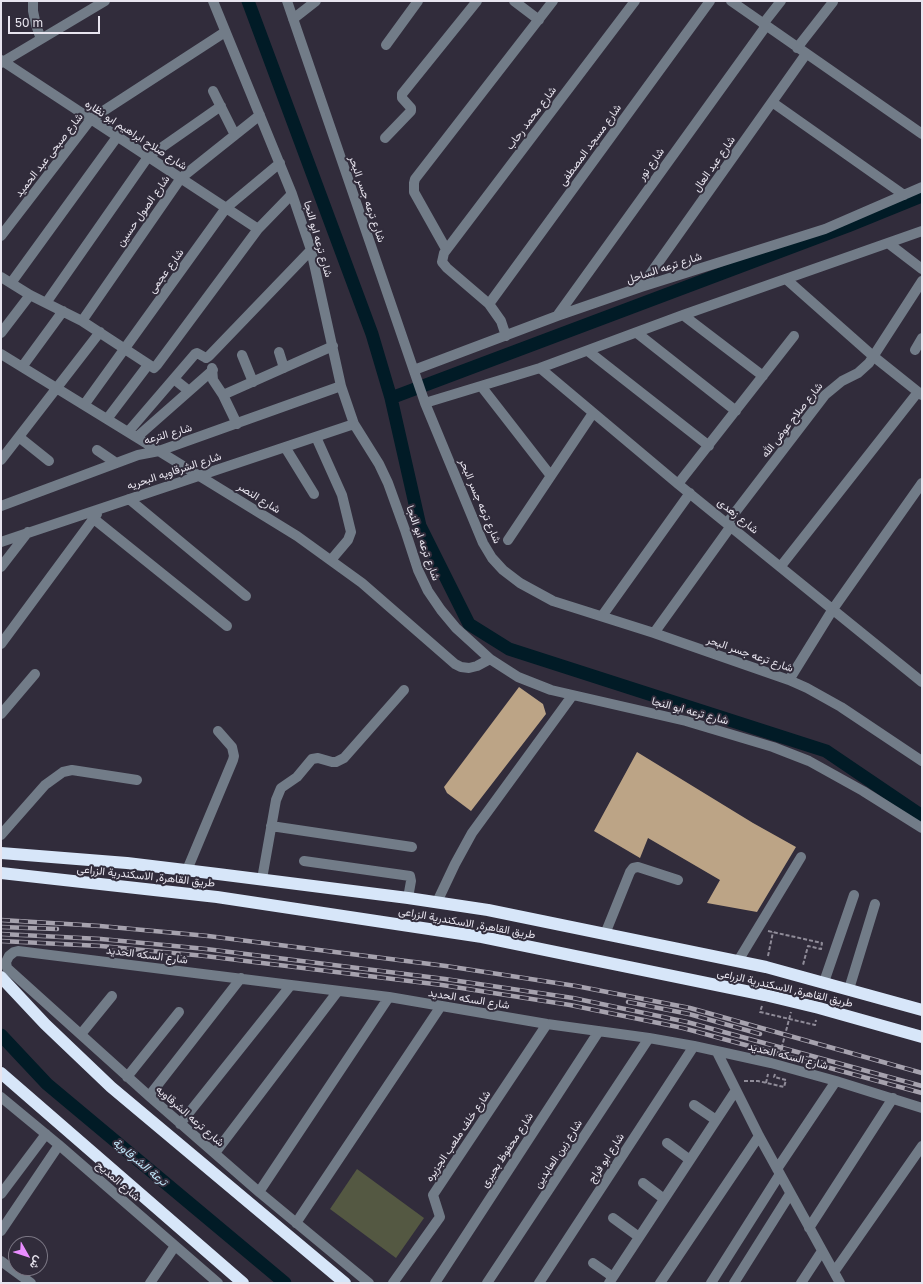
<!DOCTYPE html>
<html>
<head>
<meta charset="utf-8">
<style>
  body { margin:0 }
  #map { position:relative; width:923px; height:1284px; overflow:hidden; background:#312c3b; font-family:"Golos Text",Vazirmatn,sans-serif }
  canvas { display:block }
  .frame { position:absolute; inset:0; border:2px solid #e8e5ef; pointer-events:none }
  .north { position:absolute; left:8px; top:1236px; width:40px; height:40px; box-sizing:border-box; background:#312c3b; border:1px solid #7a7683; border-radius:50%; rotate:129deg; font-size:11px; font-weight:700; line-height:16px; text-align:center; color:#e8e5ef }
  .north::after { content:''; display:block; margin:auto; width:14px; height:18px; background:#e98dfe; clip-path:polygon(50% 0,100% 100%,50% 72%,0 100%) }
  .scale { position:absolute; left:8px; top:16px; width:92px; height:18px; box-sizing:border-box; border:2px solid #e8e5ef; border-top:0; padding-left:5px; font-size:12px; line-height:14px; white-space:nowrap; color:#e8e5ef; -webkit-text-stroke:3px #312c3b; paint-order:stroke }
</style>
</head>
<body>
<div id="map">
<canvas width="923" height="1284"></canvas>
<div class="frame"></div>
<div class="north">ش</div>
<div class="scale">50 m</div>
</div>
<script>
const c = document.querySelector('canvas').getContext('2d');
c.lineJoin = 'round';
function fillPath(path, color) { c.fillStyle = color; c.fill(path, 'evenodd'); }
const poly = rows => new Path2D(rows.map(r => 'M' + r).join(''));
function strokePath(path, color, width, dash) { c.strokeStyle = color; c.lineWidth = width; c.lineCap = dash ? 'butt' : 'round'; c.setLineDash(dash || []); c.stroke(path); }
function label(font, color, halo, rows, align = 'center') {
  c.font = font + ' "Golos Text",Vazirmatn,sans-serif'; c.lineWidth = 4; c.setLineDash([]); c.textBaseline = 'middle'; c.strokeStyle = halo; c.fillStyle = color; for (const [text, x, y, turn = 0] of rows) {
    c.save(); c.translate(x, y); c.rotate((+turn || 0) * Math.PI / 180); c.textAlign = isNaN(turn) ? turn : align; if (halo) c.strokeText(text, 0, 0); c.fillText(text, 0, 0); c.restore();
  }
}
const green = poly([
  [357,1169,424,1218,396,1258,330,1209]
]);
const canal = poly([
  [248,1,372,334,391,398,420,526,469,624,509,649,826,751,922,816],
  [391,398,848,226,922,196],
  [1,1035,47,1084,285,1283]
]);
const building = poly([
  [519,687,543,704,546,714,471,811,447,793,444,787],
  [637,752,753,823,796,847,757,912,707,903,720,880,648,838,640,858,594,831]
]);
const path = poly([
  [768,931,822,943,821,949,808,946,803,965],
  [768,956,773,932],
  [762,1006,760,1012,815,1025,816,1020],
  [780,1054,791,1012],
  [744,1081,758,1081,784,1087,786,1080,774,1077,775,1074],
  [766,1083,768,1074]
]);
const minor = poly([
  [33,1,33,11,36,25,41,39],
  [213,1,292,194,311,250,341,386,354,424,379,464,388,483,405,530,418,570,428,591,441,610,456,628,490,659,518,677,551,690,686,721,773,747,809,761,863,791,922,828],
  [287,1,425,403,483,543,492,558,503,570,520,583,553,601,654,633,789,680,807,688,841,707,922,761],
  [514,1,539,20],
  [731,1,922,134],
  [293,19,316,1],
  [763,24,781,1],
  [386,45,418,1],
  [797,48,833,2],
  [1,60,258,229],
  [1,63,105,1],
  [213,91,235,135],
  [772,102,904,195],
  [385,138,411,111,411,108,402,98,402,94,477,1],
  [1,236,91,119,225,32],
  [888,243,922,269],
  [446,249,414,192,414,183,415,179,553,1],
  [1,277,30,295,82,321,154,368,157,365,258,229,292,194],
  [786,279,873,356,922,395],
  [11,283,117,137],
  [641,287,806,54],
  [46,303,148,157,221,106],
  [489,304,710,1],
  [683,315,763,376],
  [557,316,766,26],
  [82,321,181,178,260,115],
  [1,333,30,295],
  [637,333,736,411],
  [506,336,501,321,489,304,447,268,442,262,444,253,635,1],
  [915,350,922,338],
  [588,351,709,446],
  [279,352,284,368],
  [1,354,297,536,362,583,455,664,461,667,469,668,477,666,490,659],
  [242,355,253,382],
  [206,358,209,356,311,250],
  [22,367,63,311],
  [212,368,213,380,223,395,237,424],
  [540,368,678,484,922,682],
  [414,370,557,316,641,287,825,229,922,187],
  [174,379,189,391],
  [481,386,551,476],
  [223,395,333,346],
  [425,403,540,368,683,315,922,231],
  [84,405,226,208,280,163],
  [107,419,148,365],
  [128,432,195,354,197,353,206,358],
  [19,437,49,461],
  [137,437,213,370],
  [316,437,342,495,351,532,348,540,331,560],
  [285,447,314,494],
  [97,450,116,463],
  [1,460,100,332],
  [678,484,794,336],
  [129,499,246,596],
  [1,506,138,455,159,451,341,386],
  [94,519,227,626],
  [727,523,825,395,842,381,858,373,869,363,922,281],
  [508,540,593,413],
  [1,542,354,424],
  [781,566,918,392],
  [1,567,28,532],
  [602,616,690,493],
  [654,633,731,526],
  [1,644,97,514],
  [789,680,833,609,922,483],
  [1,714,35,674],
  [271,826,412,847],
  [1,835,45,785,63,772,72,770,137,780],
  [304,861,410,876,411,881,408,898],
  [187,870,233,760,234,756,232,747,218,731],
  [262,879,276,800,281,788,297,777,312,759,318,758,332,762,336,762,344,758,404,690],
  [437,902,455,864,472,833,572,696],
  [605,934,630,872,633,868,638,867,678,880],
  [738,961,801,857],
  [824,982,854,895],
  [849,989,875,904],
  [81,1034,112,996],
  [717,1052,759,1136,840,1283],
  [127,1077,179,1012],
  [149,1096,241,978],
  [1,1097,59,1145,218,1283],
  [694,1105,716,1120],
  [180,1124,291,985],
  [667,1143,690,1160],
  [215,1153,338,991],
  [777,1169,836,1081],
  [643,1183,664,1199],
  [259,1192,389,997],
  [1,1194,46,1134],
  [613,1218,639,1237],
  [296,1223,441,1006],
  [809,1228,893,1098],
  [1,1231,59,1145],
  [1,1261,31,1283],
  [593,1263,613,1277],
  [834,1272,922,1146],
  [150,1283,175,1246],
  [369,1283,259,1192,149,1096,7,968,6,962,9,956,14,952,18,951,291,985,389,997,547,1024,649,1038,694,1046,771,1063,836,1081,922,1108],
  [393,1283,440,1217,433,1195,547,1024],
  [435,1283,599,1031],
  [487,1283,649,1038],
  [539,1283,694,1046],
  [609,1283,736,1090],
  [660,1283,759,1136],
  [711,1283,780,1174],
  [734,1283,790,1194],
  [801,1283,822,1251]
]);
const highway = poly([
  [1,853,127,863,218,874,408,898,488,910,766,967,922,1010],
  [1,873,217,897,482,937,765,995,819,1008,922,1037],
  [1,977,45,1024,111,1087,345,1283],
  [1,1073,243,1283]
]);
const rail = poly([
  [1,920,100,926,208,936,446,966,576,986,690,1008,922,1073],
  [1,927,57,929],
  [1,934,101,939,206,949,445,979,573,998,687,1022,922,1086],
  [1,941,101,946,205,956,442,985,570,1005,683,1028,922,1093],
  [628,1002,689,1014,760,1034]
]);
const streetNames = [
  ["شارع محمد رحاب",531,118,-53],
  ["شارع صلاح ابراهيم ابو نظاره",136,135,33],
  ["شارع مسجد المصطفى",590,145,-54],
  ["شارع صبحى عبد الحميد",49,155,-52],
  ["شارع نور",651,164,-54],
  ["شارع عبد العال",714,164,-55],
  ["شارع ترعه جسر البحر",367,199,71],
  ["شارع الصول حسين",143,211,-55],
  ["شارع ترعه ابو النجا",318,239,74],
  ["شارع ترعه الساحل",664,268,-18],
  ["شارع عجمى",166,271,-54],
  ["شارع صلاح عوض الله",792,420,-52],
  ["شارع الترعه",168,434,-16],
  ["شارع الشرقاويه البحريه",174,471,-18],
  ["شارع النصر",259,498,32],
  ["شارع ترعه جسر البحر",480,501,67],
  ["شارع زهدى",738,516,39],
  ["شارع ترعه ابو النجا",423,543,70],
  ["شارع ترعه جسر البحر",750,654,19],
  ["شارع ترعه ابو النجا",690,711,15],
  ["طريق القاهرة, الاسكندرية الزراعى",146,876,6],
  ["طريق القاهرة, الاسكندرية الزراعى",467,923,10],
  ["شارع السكه الحديد",147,955,7],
  ["طريق القاهرة, الاسكندرية الزراعى",785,988,13],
  ["شارع السكه الحديد",469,999,9],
  ["شارع السكه الحديد",788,1056,14],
  ["شارع ترعه الشرقاويه",190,1116,41],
  ["شارع خلف ملعب الجزيره",458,1136,-56],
  ["شارع محفوظ بحيرى",507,1150,-57],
  ["شارع زين العابدين",558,1154,-57],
  ["شارع ابو فراج",606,1158,-57],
  ["شارع المديح",118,1181,41]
];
const waterNames = [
  ["ترعة الشرقاوية",140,1162,40]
];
fillPath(green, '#545842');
strokePath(canal, '#011b26', 13);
fillPath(building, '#bca486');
strokePath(path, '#908c99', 2, [4, 2]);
strokePath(minor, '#727c88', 10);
strokePath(highway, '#d7e6f9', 12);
strokePath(rail, '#a6a2ae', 4.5);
strokePath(rail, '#312c3b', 3, [9]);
label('11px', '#e8e5ef', '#312c3b', streetNames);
label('italic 12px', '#c0e6f9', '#312c3b', waterNames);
</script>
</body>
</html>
